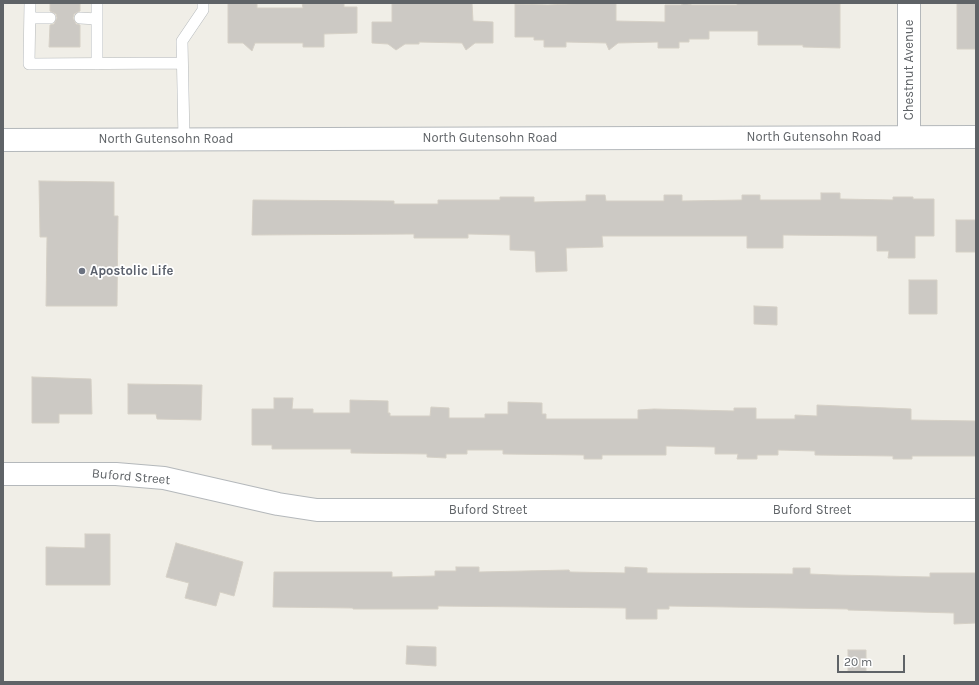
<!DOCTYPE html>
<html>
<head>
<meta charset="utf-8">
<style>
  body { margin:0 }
  #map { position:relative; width:979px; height:685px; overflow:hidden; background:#f0eee7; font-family:Karla,sans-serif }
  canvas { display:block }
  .frame { position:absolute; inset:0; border:4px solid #5f6367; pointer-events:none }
  .scale { position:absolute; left:837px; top:655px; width:68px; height:18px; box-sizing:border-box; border:2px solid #5f6367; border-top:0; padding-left:5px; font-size:12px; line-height:14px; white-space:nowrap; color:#5f6367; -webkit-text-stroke:3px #fff; paint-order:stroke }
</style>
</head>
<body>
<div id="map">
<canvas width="979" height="685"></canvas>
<div class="frame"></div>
<div class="scale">20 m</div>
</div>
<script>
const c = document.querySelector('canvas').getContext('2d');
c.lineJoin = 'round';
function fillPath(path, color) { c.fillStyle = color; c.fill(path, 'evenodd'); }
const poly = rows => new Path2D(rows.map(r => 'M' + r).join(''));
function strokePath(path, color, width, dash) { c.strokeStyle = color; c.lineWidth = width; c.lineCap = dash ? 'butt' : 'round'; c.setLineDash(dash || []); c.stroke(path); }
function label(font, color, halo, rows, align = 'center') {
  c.font = font + ' Karla,sans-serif'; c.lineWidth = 3.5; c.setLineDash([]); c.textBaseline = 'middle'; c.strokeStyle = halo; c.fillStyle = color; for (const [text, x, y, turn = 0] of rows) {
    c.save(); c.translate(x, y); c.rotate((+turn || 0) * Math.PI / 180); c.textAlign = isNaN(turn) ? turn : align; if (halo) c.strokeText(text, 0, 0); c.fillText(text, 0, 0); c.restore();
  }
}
const building = poly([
  [50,3,80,3,80,11,74,14,73,18,76,24,80,25,80,47,49,47,50,25,54,24,57,18,56,14,50,11,50,3],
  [228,3,257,3,257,8,303,8,302,3,344,3,344,7,357,7,357,33,324,34,324,47,303,47,303,43,255,43,252,51,243,43,228,43,228,3],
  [392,3,472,3,473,21,493,22,493,43,475,43,466,50,462,43,419,42,419,44,405,44,396,50,388,44,372,43,372,22,392,22,392,3],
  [588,3,616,3,616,21,665,22,665,5,681,5,684,3,692,5,737,5,737,3,840,3,840,48,803,47,803,45,758,45,758,31,709,31,709,39,689,39,689,42,679,42,679,48,658,48,658,42,618,43,609,50,606,43,566,42,566,47,544,47,544,40,534,40,534,37,515,37,515,4,548,5,588,3],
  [957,3,976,3,976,49,957,49,957,3],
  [39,181,114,182,114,216,118,216,117,306,46,306,47,237,40,237,39,181],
  [821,193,840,193,840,199,893,200,893,197,913,197,913,199,934,199,934,236,915,236,915,258,888,258,889,251,877,251,877,236,783,235,783,248,747,248,747,236,602,236,603,247,566,248,567,271,536,272,535,251,510,250,510,235,468,234,468,238,414,238,414,234,252,235,253,200,394,201,394,204,438,204,438,200,500,200,500,197,534,197,534,202,586,201,586,195,605,195,606,201,664,201,664,195,682,195,682,201,742,200,742,195,760,195,760,200,821,200,821,193],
  [956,220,976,220,976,252,956,252,956,220],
  [909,280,937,280,937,314,909,314,909,280],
  [754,306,777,307,777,325,754,324,754,306],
  [32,377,91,379,92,414,59,414,59,423,32,423,32,377],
  [128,384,202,385,201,420,157,419,156,414,128,414,128,384],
  [274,398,293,398,292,409,313,409,313,413,350,413,350,400,388,401,388,413,390,413,390,416,430,416,431,407,449,408,449,418,485,418,485,414,508,414,508,402,542,403,542,414,546,414,546,419,638,419,638,410,654,409,734,411,734,408,756,408,756,419,795,419,795,415,817,416,817,405,911,409,911,420,976,421,976,456,912,456,912,459,893,459,893,456,815,455,815,451,778,450,778,455,757,455,757,459,737,459,738,454,715,454,715,447,666,446,666,455,602,455,602,459,584,459,584,455,503,454,503,450,467,450,467,454,446,454,446,458,427,457,427,454,351,453,351,449,272,449,272,445,252,445,252,409,274,409,274,398],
  [85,534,110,534,110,585,46,585,46,547,85,548,85,534],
  [176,543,243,562,234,596,220,592,216,606,185,598,189,583,166,577,176,543],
  [456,567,479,567,479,572,569,570,570,572,625,573,625,567,647,568,647,573,793,574,793,568,810,568,810,574,834,575,930,577,930,573,976,573,976,623,954,624,954,613,848,610,848,609,669,606,669,609,657,609,657,619,626,619,626,608,438,606,438,609,353,609,353,608,273,607,274,572,392,572,392,577,435,576,435,571,456,571,456,567],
  [407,646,436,647,436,666,406,664,407,646],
  [848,650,866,650,866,672,848,672,848,650]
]);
const service = poly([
  [30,3,29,64,182,63],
  [30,18,50,18],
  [80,18,97,19],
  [97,64,97,3],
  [184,139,182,41,203,10,203,3]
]);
const minor = poly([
  [909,136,909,3],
  [3,474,116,474,164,478,278,504,317,510,976,510]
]);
const tertiary = poly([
  [3,140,976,137]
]);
const markers = [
  [82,271,4,"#6b7280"]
];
const streetNames = [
  ["Chestnut Avenue",909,70,-90],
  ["North Gutensohn Road",814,137],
  ["North Gutensohn Road",490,138],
  ["North Gutensohn Road",166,139],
  ["Buford Street",131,477,5],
  ["Buford Street",488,510],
  ["Buford Street",812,510]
];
const worshipNames = [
  ["Apostolic Life",90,271]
];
fillPath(building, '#ccc9c4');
strokePath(building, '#d5d0c6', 1);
strokePath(service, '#b4b8bb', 12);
strokePath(minor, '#b4b8bb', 24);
strokePath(tertiary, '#b4b8bb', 24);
strokePath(service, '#fff', 11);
strokePath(minor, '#fff', 22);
strokePath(tertiary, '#fff', 22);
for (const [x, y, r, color] of markers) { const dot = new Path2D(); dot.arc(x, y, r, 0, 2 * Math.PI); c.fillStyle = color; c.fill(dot); strokePath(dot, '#fff', 1.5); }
label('13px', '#5f6367', '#fff', streetNames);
label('bold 13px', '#5b616d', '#fff', worshipNames, 'left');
</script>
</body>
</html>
